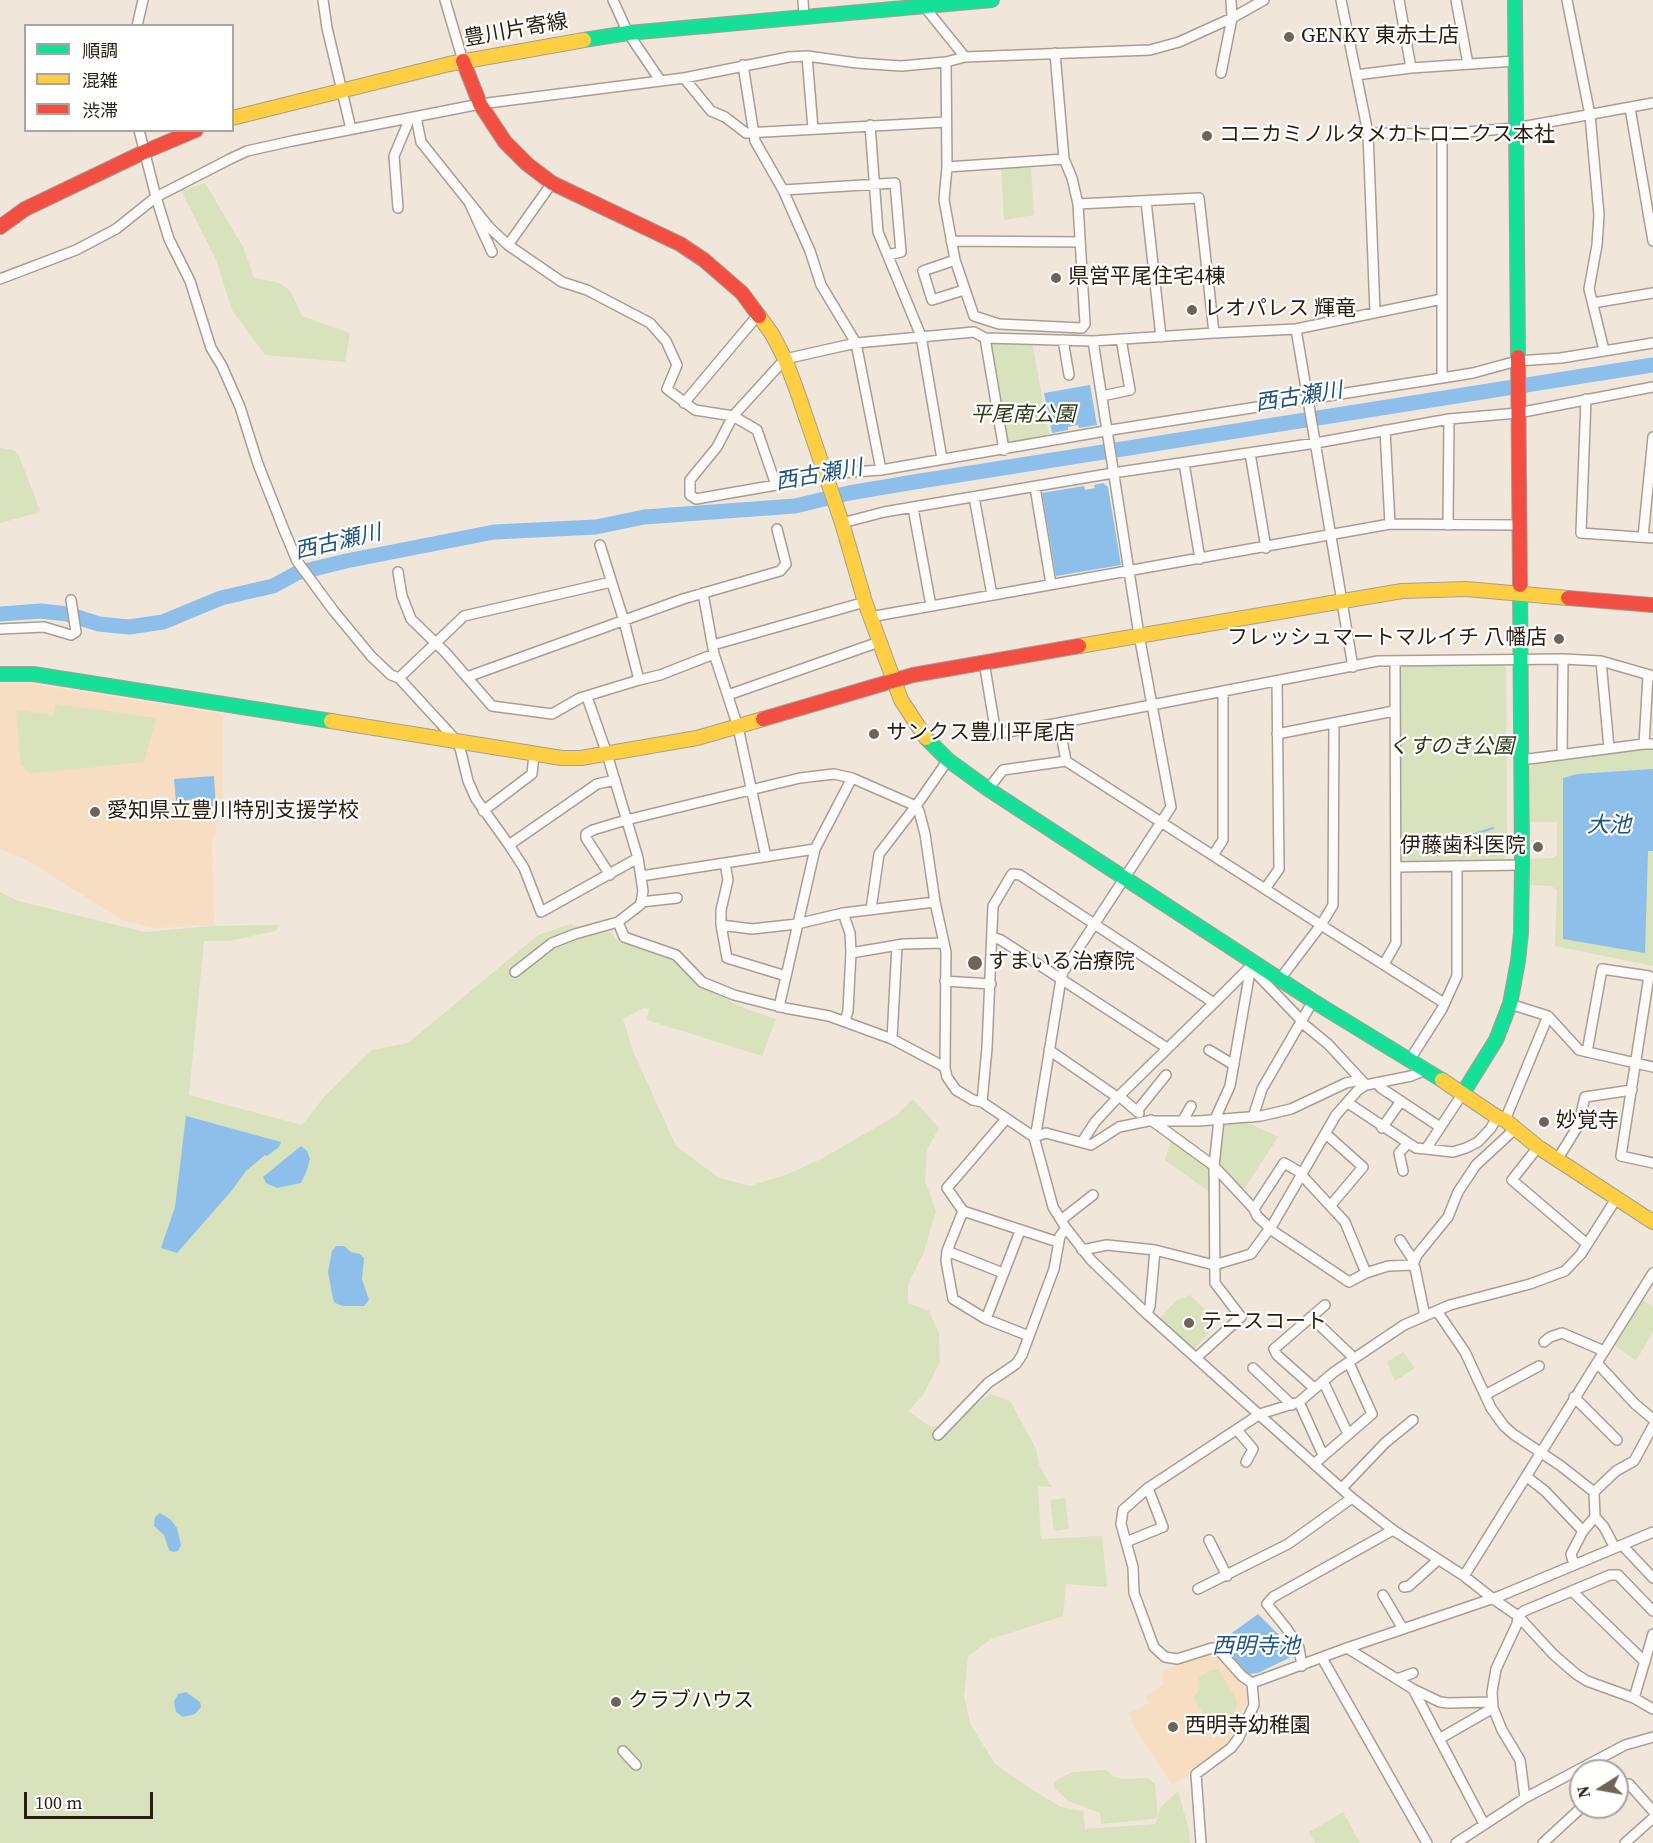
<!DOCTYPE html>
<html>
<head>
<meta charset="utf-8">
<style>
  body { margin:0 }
  #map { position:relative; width:1653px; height:1843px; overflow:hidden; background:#f1e6da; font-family:"Source Serif 4","Noto Sans JP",serif }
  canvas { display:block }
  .legend { position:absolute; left:24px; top:24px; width:210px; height:108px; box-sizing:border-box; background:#fff; border:2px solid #aaa5a0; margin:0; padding:8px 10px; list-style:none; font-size:18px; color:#2a1e11 }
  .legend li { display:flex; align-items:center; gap:12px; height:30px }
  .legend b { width:30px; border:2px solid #aaa5a0 }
  .north { position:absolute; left:1569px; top:1759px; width:60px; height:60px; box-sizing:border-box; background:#fff; border:2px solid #aaa5a0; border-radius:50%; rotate:259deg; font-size:16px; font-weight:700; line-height:24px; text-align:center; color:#2a1e11 }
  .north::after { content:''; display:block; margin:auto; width:21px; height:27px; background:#706457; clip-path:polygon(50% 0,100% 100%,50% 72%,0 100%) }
  .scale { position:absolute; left:24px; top:1792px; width:129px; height:27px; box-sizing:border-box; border:3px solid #2a1e11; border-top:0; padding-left:8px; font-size:18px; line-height:21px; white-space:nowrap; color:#2a1e11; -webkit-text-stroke:4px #fff; paint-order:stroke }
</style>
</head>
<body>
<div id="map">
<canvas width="1653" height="1843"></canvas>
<ul class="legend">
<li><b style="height:8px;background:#16e098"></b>順調</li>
<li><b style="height:8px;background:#ffcf43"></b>混雑</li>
<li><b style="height:8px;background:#f24e42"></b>渋滞</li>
</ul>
<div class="north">N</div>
<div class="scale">100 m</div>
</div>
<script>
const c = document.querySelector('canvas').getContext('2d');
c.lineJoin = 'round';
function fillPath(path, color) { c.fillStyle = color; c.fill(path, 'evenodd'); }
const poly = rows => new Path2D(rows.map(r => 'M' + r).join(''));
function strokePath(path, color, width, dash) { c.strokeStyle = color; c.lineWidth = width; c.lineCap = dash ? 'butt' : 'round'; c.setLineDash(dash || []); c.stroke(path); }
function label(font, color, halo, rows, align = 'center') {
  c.font = font + ' "Source Serif 4","Noto Sans JP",serif'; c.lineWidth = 4.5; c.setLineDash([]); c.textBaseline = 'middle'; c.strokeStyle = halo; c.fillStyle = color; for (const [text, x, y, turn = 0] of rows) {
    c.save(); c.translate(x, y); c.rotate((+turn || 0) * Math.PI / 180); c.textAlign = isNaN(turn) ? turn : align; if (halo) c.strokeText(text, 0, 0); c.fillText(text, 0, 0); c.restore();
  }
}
const built = poly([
  [0,684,32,684,223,714,223,796,212,846,214,925,155,928,124,921,27,860,0,849],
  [1217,1652,1247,1691,1247,1702,1229,1740,1217,1754,1190,1770,1189,1775,1172,1784,1135,1729,1129,1713,1149,1703,1146,1696,1163,1685,1162,1671,1205,1654]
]);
const green = poly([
  [1001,168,1031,168,1034,215,1004,220],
  [205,183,243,247,254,278,280,283,290,291,302,316,350,333,345,362,265,355,232,310,215,257,181,191],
  [988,340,1032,342,1050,439,1006,447],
  [0,448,14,450,18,454,40,510,37,513,0,523],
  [1399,663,1502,664,1506,668,1507,856,1503,859,1398,861],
  [56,704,156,718,144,762,30,773,21,765,16,710,54,715],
  [1643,748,1653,749,1653,966,1555,946,1557,890,1551,886,1530,885,1530,859,1553,858,1557,855,1557,822,1530,822,1530,769,1534,764],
  [0,892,18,901,145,932,212,926,281,925,275,931,229,941,204,941,189,1095,302,1125,325,1096,372,1050,408,1043,538,935,571,924,594,934,611,932,618,942,672,957,694,983,746,1009,776,1019,762,1056,647,1020,649,1009,644,1008,623,1019,633,1051,676,1146,719,1178,750,1186,788,1174,823,1158,897,1115,913,1099,939,1128,927,1150,925,1181,936,1211,924,1252,908,1285,908,1303,929,1311,939,1333,940,1362,923,1395,908,1411,931,1427,948,1424,990,1394,1010,1401,1036,1449,1039,1465,1052,1487,1038,1486,1041,1539,1102,1536,1107,1587,1066,1584,1063,1616,991,1639,968,1656,964,1697,971,1725,995,1764,1031,1789,1061,1807,1083,1811,1085,1829,1155,1824,1158,1817,1154,1819,1101,1824,1100,1813,1068,1801,1055,1789,1054,1783,1058,1779,1073,1772,1106,1770,1115,1777,1124,1779,1147,1778,1155,1784,1158,1816,1160,1808,1178,1791,1189,1830,1190,1843,0,1843],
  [1244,1121,1278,1137,1241,1194,1217,1167,1221,1123],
  [1172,1138,1213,1169,1212,1194,1165,1160],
  [1190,1295,1213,1317,1214,1327,1193,1350,1159,1319,1176,1301],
  [1641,1299,1653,1306,1653,1331,1636,1361,1613,1344],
  [1403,1352,1415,1368,1395,1381,1387,1362],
  [1065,1498,1069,1529,1054,1531,1050,1500],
  [1218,1669,1236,1698,1237,1705,1229,1725,1214,1733,1194,1697,1200,1688,1199,1677,1211,1670],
  [1343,1812,1360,1843,1315,1843,1309,1832]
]);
const water = poly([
  [1090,385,1097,425,1079,428,1078,425,1068,427,1068,430,1052,433,1044,393],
  [1103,483,1108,487,1121,565,1056,576,1042,493,1084,486,1085,490,1095,488,1094,485],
  [1653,769,1653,851,1648,851,1645,953,1563,939,1563,778,1577,774],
  [214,776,216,808,201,810,200,799,176,801,174,779],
  [186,1116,281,1142,279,1147,267,1156,265,1155,246,1171,233,1189,177,1253,161,1248,175,1207],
  [301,1146,307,1151,310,1159,307,1170,301,1183,277,1188,266,1183,263,1177],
  [336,1246,344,1246,351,1252,360,1254,364,1258,362,1279,369,1300,364,1306,343,1306,335,1303,333,1299,328,1272,332,1251],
  [160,1513,171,1520,177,1528,181,1545,178,1551,173,1552,169,1550,164,1535,154,1526,155,1517],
  [1258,1614,1280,1636,1293,1654,1289,1658,1258,1673,1248,1674,1225,1648,1225,1644,1229,1635],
  [186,1692,200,1702,201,1707,195,1714,183,1717,176,1712,174,1702,178,1694]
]);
const stream = poly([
  [1453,844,1469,836,1493,828]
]);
const river = poly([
  [0,614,41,611,67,614,99,624,129,627,163,622,221,598,273,586,297,573,346,561,494,532,596,527,644,517,795,506,849,493,914,482,1653,365]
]);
const street = poly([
  [323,0,327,28,351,129],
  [445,0,463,61],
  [613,0,628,33,660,80],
  [803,0,804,18],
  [1341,0,1368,133,1375,312],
  [1399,0,1411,68],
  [1456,0,1468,64],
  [1567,0,1590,115,1599,215,1597,245,1589,289,1604,350],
  [923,5,965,57],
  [137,26,143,0],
  [807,56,813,129],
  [946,62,947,167,944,200,955,260,974,316,999,324,1082,328,1085,324,1078,204,1072,178,1064,159,1055,53],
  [743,65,755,141,783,190,810,251,821,285,856,343,881,470],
  [1221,73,1232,18,1231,0],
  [1356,75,1411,68,1516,61],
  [684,78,711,111,725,117,746,133,946,122],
  [1630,108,1653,241],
  [416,117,421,142,469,202,492,252],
  [870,125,878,232,921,336,942,459],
  [139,130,156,197,169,239,190,281,211,348,222,366,240,407,258,464,284,530,297,561,333,610,371,656,391,675,399,678,456,740,460,748,468,781,476,799,509,845,597,784,615,780],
  [1368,133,1442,134,1516,128,1653,103],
  [1442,134,1442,378],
  [947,167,1064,159],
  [783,190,895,183,901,252,888,255],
  [1146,201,1161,337],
  [469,202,489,227,508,245,562,282,587,290,650,323,666,341,677,365,667,389,695,410,733,416,757,430,776,485],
  [1078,204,1199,198,1214,333],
  [398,208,394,156,410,118],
  [951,241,1079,242],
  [508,245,552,183],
  [955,260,923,271,932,300,964,290],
  [0,279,76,250,116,229,156,197,230,159,247,151,292,141,480,104,684,78,789,57,807,56,857,63,901,66,946,62,965,57,1150,50,1179,42,1232,18,1264,0],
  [1442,299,1296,329,1214,333,1093,341,985,338,974,332,856,343,785,359,733,416,717,447,690,480,690,495,696,499,776,485,825,474,881,470,1111,430,1442,378,1473,373,1517,361,1561,358,1653,343],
  [1593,303,1653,293],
  [1296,329,1353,667],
  [985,338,1004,450],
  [1063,340,1069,375],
  [1093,341,1139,635,1171,807,1063,972,1061,979,1037,1127,1034,1137,1053,1207,1066,1228,1091,1260,1147,1314,1352,1498,1393,1530,1464,1576,1492,1598,1518,1616,1553,1654,1576,1674,1587,1681,1634,1698,1653,1709],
  [1102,396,1130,390,1121,339],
  [1586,399,1581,533,1653,538],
  [684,403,758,315],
  [1385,430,1390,524],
  [1250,453,1266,548],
  [1184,463,1200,559],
  [1035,487,1051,584],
  [974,497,992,595],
  [913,508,931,606],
  [842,523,884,512,1113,473,1316,443,1449,419,1518,413,1653,387],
  [1448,525,1449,419],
  [1643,537,1653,437],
  [600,545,624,621,639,680],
  [398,572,402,596,411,619,445,652,492,706,552,714,580,698,639,680,660,675,714,654],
  [703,593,714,654,738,727,766,857],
  [870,617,1390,524,1518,525],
  [0,629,44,627,71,635,76,632,71,600],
  [713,645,865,602],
  [1601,661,1609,748],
  [984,662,996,734,1059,723,1378,661,1563,659,1601,661,1653,676],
  [467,677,683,599,780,571,786,564,777,529],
  [399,678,464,616,611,582],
  [728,695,879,642],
  [1059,723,1066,761],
  [1277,734,1394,711],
  [1644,744,1648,676],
  [1562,755,1563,659],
  [1521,760,1644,744,1653,744],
  [988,789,1003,770,1066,761,1321,925,1333,905,1334,723],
  [483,811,532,774,534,754],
  [509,845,524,868,541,912,638,858],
  [1213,855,1223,840,1223,692],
  [725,863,728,880,721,910,721,925,727,958,786,976],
  [1396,867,1522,865],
  [610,875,586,838,586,834,593,830,626,820,800,778,834,774,852,778,916,806,879,854,871,909],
  [641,876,815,849],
  [1265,889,1279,869,1277,681],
  [641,902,677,898],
  [843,913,850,933,851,952,848,1011,845,1021],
  [618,922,624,937,676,955,702,982,734,995,785,1008,829,1016,892,1039,941,1065,945,1068,947,1077,956,1090,973,1100,982,1102,1034,1137],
  [721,925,752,929,797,924,843,913,935,902],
  [992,937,1001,940,1167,1048],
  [851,953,904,944,944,943],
  [1384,964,1396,943,1395,661],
  [515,972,552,943,575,934,618,922,640,905,641,902,643,891,638,858,607,754,587,697],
  [1280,979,1321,925,1444,1003],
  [945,981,991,984],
  [1214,1003,1250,967,1302,1021],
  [1510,1004,1548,1016,1579,1050,1653,1067],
  [779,1007,815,849,852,778],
  [1301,1022,1328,1044,1365,1084],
  [892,1039,897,945],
  [1049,1050,1117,1097],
  [1209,1050,1234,1065],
  [1587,1052,1602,969,1649,976,1621,1156,1653,1163],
  [1409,1061,1442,1009,1457,976,1457,866],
  [945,1068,946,952,935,902,925,834,919,811,916,806,948,760],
  [1377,1083,1381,1088,1440,1127],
  [1463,1093,1426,1149,1453,1152,1466,1148,1478,1142,1491,1128,1497,1117],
  [1119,1096,1139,1113],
  [982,1102,987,1048,993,906,1012,874,1020,875,1214,1003,1119,1096,1095,1122,1082,1142],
  [1348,1103,1416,1148,1426,1149],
  [1137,1111,1166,1075],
  [1253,1117,1262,1089,1313,1001],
  [1006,1119,947,1188,963,1211,947,1251,946,1261,953,1299,986,1319,1029,1336],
  [1215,1119,1230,1086,1252,960],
  [1151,1120,1214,1166,1254,1209],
  [1183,1120,1191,1106],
  [1505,1120,1548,1016],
  [1382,1128,1401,1101],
  [1326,1134,1363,1167,1331,1205],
  [1034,1137,1046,1133,1091,1145,1119,1127,1148,1121,1199,1121,1261,1116,1291,1109,1346,1083,1360,1080],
  [1538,1147,1512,1180,1587,1244],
  [1557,1160,1578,1126,1585,1097,1632,1090],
  [1403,1171,1399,1153,1408,1143],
  [963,1211,1058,1242],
  [1061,1220,1093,1195],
  [1400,1240,1414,1261],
  [1082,1250,1107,1245,1155,1250],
  [947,1251,1003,1273],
  [1413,1265,1417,1255,1448,1217,1458,1192,1476,1165,1516,1128],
  [1366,1273,1345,1222,1298,1171,1284,1163,1254,1209,1257,1216,1273,1231,1349,1282,1366,1273,1388,1266,1413,1265,1415,1268,1425,1316],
  [1437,1311,1465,1352,1491,1408,1504,1426,1513,1434,1561,1466,1594,1492,1595,1517,1583,1531,1571,1554,1574,1565],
  [1147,1314,1150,1306,1155,1250,1214,1265,1251,1254,1273,1224,1336,1115,1358,1090,1366,1085,1411,1076,1426,1070],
  [1311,1317,1354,1358],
  [986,1319,1020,1231],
  [1544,1342,1550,1337,1562,1333,1604,1351],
  [1196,1358,1241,1317,1215,1283,1214,1166,1219,1119],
  [1597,1363,1635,1404,1653,1419],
  [1253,1368,1292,1405],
  [1323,1381,1348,1434],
  [1314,1388,1277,1355,1274,1349,1325,1305],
  [1485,1395,1539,1366],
  [1574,1397,1617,1440],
  [1299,1402,1323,1455],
  [1237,1430,1253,1449,1246,1462],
  [938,1435,988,1383,1016,1364,1022,1355,1054,1269,1060,1236,1066,1228],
  [1314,1464,1372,1414,1349,1363],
  [1527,1477,1545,1491,1583,1531],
  [1342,1488,1385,1443,1413,1420],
  [1594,1492,1616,1471,1634,1461,1653,1426],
  [1595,1517,1604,1527,1615,1548],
  [1209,1540,1227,1576],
  [1126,1542,1163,1527,1148,1488],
  [1622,1545,1653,1578],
  [1464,1576,1653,1273],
  [1404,1587,1409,1586,1438,1560],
  [1198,1589,1288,1544,1352,1498],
  [1572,1591,1645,1662],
  [1383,1595,1403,1629],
  [1347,1648,1413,1689,1484,1824],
  [1322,1658,1427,1843],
  [1302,1666,1299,1648,1287,1629,1267,1604,1273,1597,1393,1530],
  [1397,1679,1413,1673],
  [1252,1683,1347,1648,1500,1596,1653,1532],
  [1413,1689,1440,1702,1448,1703,1492,1702],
  [1634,1698,1653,1634],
  [1493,1708,1492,1692,1496,1669,1517,1624,1518,1616,1524,1611,1610,1575,1618,1575,1653,1611],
  [1439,1739,1493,1708,1502,1730,1520,1760,1525,1798],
  [623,1751,636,1765],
  [1617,1788,1629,1784,1653,1811],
  [1201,1843,1196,1774,1231,1748,1238,1739,1254,1705,1252,1683,1242,1676,1218,1649,1212,1648,1177,1659,1165,1657,1154,1647,1134,1593,1133,1567,1121,1524,1123,1510,1148,1488,1260,1414,1299,1402,1334,1372,1404,1325,1450,1305,1530,1284,1565,1271,1581,1254,1616,1199],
  [1456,1843,1525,1798,1625,1745,1653,1737],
  [1543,1843,1582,1807],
  [1625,1843,1653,1818]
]);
const fast = poly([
  [1515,0,1518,357],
  [584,40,628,33,992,0],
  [0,674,33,674,331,721],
  [926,738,948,760,988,789,1313,1001,1442,1080],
  [1463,1093,1496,1040,1510,1004,1518,961,1521,933,1522,865,1520,585]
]);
const slow = poly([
  [232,118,449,64,584,40],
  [759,316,772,334,785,359,797,391,842,523,865,602,901,700,926,738],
  [1079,646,1402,591,1466,589,1568,598],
  [331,721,562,758,581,758,697,738,763,719],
  [1442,1080,1497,1117,1505,1120,1538,1147,1653,1222]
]);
const jam = poly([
  [463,61,480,104,505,142,527,164,552,183,680,244,704,260,742,293,759,316],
  [0,227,25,209,144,152,196,130],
  [1518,357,1520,585],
  [1568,598,1653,605],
  [763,719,913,675,1079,646]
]);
const markers = [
  [1289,37,6,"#706457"],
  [1207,136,6,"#706457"],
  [1056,278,6,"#706457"],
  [1192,310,6,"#706457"],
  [1559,639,6,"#706457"],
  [874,734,6,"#706457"],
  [95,812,6,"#706457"],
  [1538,847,6,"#706457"],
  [975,963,8,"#706457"],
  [1544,1122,6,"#706457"],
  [1189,1323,6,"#706457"],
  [616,1702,6,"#706457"],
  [1173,1727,6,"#706457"]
];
const streetNames = [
  ["豊川片寄線",516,31,-10]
];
const poiNames = [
  ["GENKY 東赤土店",1301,37],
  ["コニカミノルタメカトロニクス本社",1219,136],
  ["県営平尾住宅4棟",1068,278],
  ["レオパレス 輝竜",1204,310],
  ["フレッシュマートマルイチ 八幡店",1547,639,"right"],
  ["サンクス豊川平尾店",886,734],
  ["愛知県立豊川特別支援学校",107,812],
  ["伊藤歯科医院",1526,847,"right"],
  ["すまいる治療院",988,963],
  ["妙覚寺",1556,1122],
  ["テニスコート",1201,1323],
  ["クラブハウス",628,1702],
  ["西明寺幼稚園",1185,1727]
];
const parkNames = [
  ["平尾南公園",1023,416],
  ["くすのき公園",1451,748]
];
const waterNames = [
  ["西古瀬川",1299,398,-9],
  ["西古瀬川",819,476,-10],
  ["西古瀬川",338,543,-13],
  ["大池",1609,826],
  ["西明寺池",1256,1647]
];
fillPath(built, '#f7ddc1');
fillPath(green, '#d8e2bc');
fillPath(water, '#8ebfea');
strokePath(stream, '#8ebfea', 2);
strokePath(river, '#8ebfea', 15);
strokePath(street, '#a99e94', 12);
strokePath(fast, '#a99e94', 16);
strokePath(slow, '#a99e94', 16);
strokePath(jam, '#a99e94', 16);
strokePath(street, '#fdfbf9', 9);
strokePath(fast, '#16e098', 14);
strokePath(slow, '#ffcf43', 14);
strokePath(jam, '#f24e42', 14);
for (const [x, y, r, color] of markers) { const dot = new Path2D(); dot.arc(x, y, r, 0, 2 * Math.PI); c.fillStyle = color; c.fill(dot); strokePath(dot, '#fff', 2); }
label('21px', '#2a1e11', '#fff', streetNames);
label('21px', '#2a1e11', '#fff', poiNames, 'left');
label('italic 21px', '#2c3b17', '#fff', parkNames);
label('italic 22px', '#215581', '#fff', waterNames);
</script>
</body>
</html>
